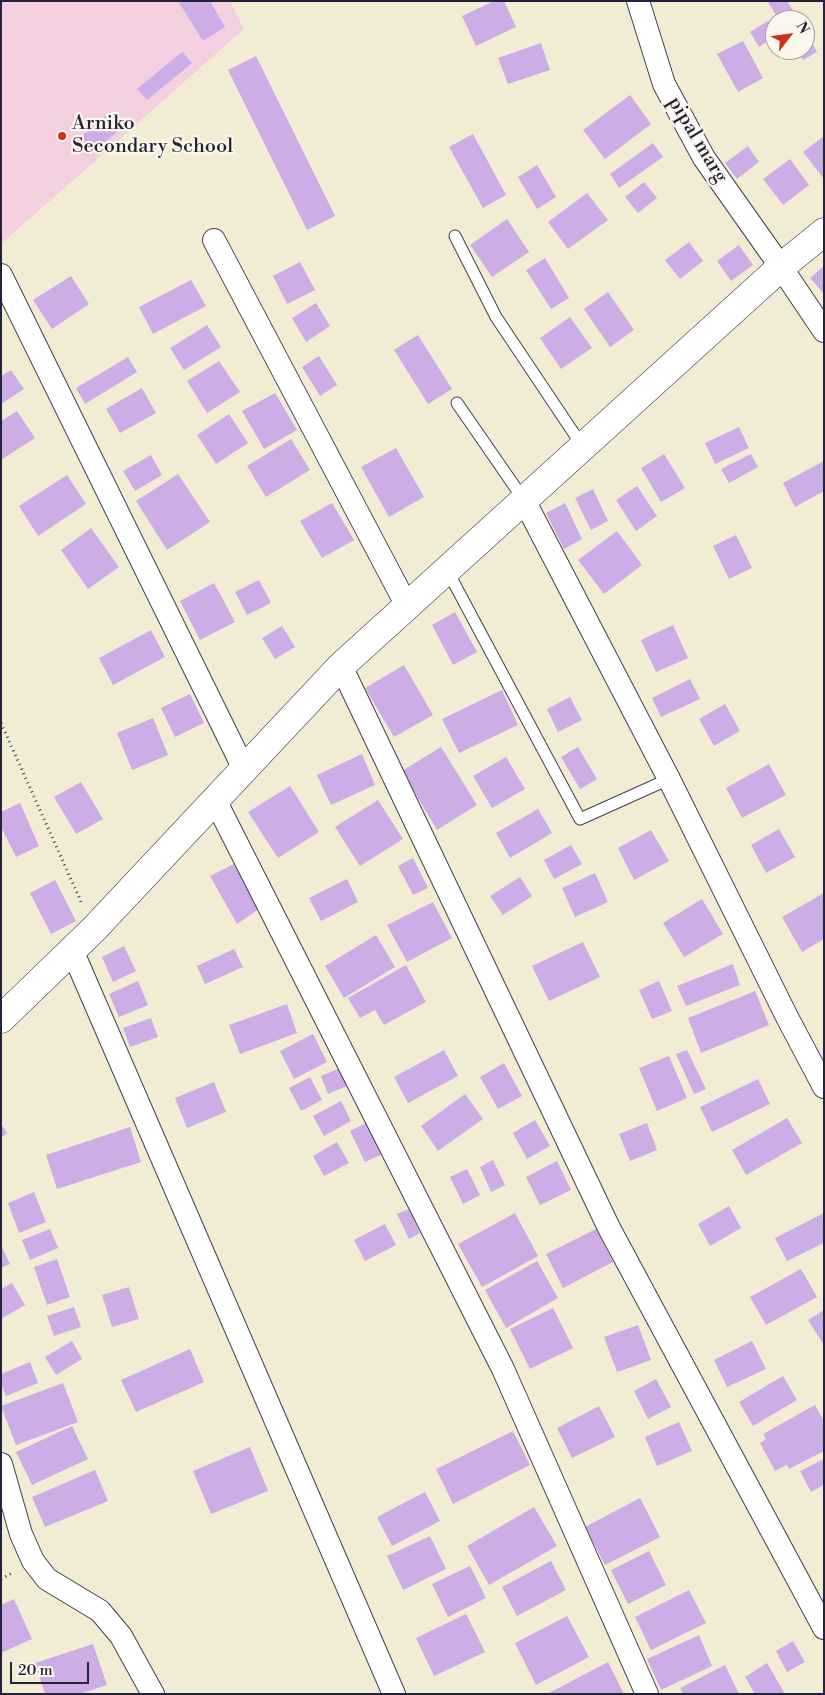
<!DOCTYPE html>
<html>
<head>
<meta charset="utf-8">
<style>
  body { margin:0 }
  #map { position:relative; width:825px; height:1695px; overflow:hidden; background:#f3ecd5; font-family:"Libre Bodoni",serif }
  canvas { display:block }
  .frame { position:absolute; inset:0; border:2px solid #22223b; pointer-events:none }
  .north { position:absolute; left:765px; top:10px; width:50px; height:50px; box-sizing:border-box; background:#fbf7ec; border:1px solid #a4a2a5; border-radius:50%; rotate:60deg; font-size:14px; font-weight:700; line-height:20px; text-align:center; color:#22223b }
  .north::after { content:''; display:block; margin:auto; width:18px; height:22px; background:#c8321e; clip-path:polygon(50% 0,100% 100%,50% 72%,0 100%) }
  .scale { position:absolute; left:10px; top:1662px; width:79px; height:22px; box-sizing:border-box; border:2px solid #22223b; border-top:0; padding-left:6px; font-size:15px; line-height:18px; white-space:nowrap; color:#22223b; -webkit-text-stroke:4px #fbf7ec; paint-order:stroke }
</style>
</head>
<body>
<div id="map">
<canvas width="825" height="1695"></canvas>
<div class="frame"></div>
<div class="north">N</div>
<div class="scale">20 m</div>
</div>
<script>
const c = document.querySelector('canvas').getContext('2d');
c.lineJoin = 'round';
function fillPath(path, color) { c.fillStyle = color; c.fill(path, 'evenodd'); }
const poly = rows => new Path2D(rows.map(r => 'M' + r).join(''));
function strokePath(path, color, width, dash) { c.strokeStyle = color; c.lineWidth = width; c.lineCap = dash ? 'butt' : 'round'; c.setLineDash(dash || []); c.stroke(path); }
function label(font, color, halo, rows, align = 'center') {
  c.font = font + ' "Libre Bodoni",serif'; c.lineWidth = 4.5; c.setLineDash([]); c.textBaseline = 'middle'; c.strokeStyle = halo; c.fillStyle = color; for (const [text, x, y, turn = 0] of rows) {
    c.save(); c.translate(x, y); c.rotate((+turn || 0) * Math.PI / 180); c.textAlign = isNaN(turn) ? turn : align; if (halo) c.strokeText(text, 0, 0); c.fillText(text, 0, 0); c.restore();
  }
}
const built = poly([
  [1,1,230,1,244,29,1,244]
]);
const building = poly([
  [178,1,210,1,225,27,203,41],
  [494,1,504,1,516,27,476,46,462,16],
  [770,1,787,1,799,20,779,20,768,2],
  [768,21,775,33,775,36,759,47,750,32],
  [805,31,817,52,803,60,797,50,805,50],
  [743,41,763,78,738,92,717,54],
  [541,43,550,70,508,84,498,58],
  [182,52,192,63,147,100,137,89],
  [256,56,335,216,307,230,228,70],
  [630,95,651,124,605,159,583,130],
  [105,116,118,131,88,156,76,141],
  [473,134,506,195,483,208,449,147],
  [824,136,824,179,803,152],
  [653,143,663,157,619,188,610,174],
  [748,146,759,162,737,179,725,163],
  [790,159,809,185,783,205,763,179],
  [537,165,556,197,537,209,518,177],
  [644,182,657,198,638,213,625,197],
  [587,193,608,220,568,249,548,222],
  [507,219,529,252,492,277,470,245],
  [689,242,703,261,680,279,665,260],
  [739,245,753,265,731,281,717,261],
  [545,258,569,298,551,309,526,270],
  [300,262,315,290,287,304,273,276],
  [824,266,824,294,810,278],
  [71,276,89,304,52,329,33,300],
  [191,280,206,306,153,334,139,307],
  [608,292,634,330,610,347,584,309],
  [316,303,330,326,306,342,292,318],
  [570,317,592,348,561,369,540,338],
  [207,325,221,347,184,370,170,348],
  [418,335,452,389,428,404,394,350],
  [319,356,337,385,320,396,302,367],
  [128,357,137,372,85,404,76,388],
  [219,361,240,392,207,413,187,381],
  [11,370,24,389,1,404,1,376],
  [142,388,156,413,120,433,106,409],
  [275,393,297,430,264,449,242,411],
  [17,411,35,438,1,460,1,421],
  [229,414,248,443,216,464,197,435],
  [739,427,749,448,715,464,705,443],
  [291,439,310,470,266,497,247,466],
  [396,448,424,497,389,517,361,467],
  [664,454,685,488,661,502,641,468],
  [751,454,758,467,729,483,721,469],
  [151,455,162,475,135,491,123,471],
  [824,461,824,491,795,507,783,483],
  [178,474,210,522,167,550,136,501],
  [67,475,86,504,38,536,19,506],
  [637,486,657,516,636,531,616,500],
  [593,489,608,521,591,530,575,498],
  [332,503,354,540,322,558,300,521],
  [565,503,582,539,564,549,546,513],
  [91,528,119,567,88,589,61,550],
  [617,531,642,565,604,594,578,560],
  [736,535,752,568,729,579,713,546],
  [259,580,271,603,247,615,235,592],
  [214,583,235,622,200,640,180,601],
  [455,612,477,652,453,665,432,625],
  [673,625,688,658,656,672,641,640],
  [282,626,295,647,275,659,262,638],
  [151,630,165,657,113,685,99,658],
  [404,665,433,715,394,737,365,688],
  [690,679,700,699,661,717,652,698],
  [502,690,518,725,459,753,442,719],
  [190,694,204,723,175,737,161,708],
  [570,697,582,720,558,732,547,709],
  [725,704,740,731,714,746,699,719],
  [153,718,168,755,132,770,117,733],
  [441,747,477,805,437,830,402,771],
  [578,747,597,779,580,789,561,757],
  [362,754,375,785,331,805,317,775],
  [506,757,525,789,492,808,473,776],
  [769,764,786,795,742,818,726,788],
  [81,782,103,819,76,834,54,797],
  [290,786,319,832,278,858,248,812],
  [378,800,403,839,360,866,335,827],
  [20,803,39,846,16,857,1,827,1,812],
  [538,809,552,833,510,858,496,833],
  [779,829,795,857,766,873,751,845],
  [651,830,669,861,634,880,618,848],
  [571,845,582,864,554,879,544,860],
  [413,858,428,888,413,895,398,866],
  [236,863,259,909,237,924,210,876],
  [595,873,608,902,575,917,562,888],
  [520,877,532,896,503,915,490,896],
  [347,879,358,902,321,921,309,898],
  [55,880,76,921,51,934,30,893],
  [824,893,824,939,802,952,782,917],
  [702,899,723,934,684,957,663,923],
  [433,902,452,938,407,962,387,925],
  [376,935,395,967,344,998,325,966],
  [583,942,600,977,549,1001,532,966],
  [124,946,136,971,113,982,102,957],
  [234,949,243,967,205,984,197,966],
  [733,964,740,985,686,1006,677,986],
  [406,965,426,1002,384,1025,375,1010,360,1018,348,998],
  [138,981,148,1005,119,1017,109,994],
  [659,981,672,1011,652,1019,639,990],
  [755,991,769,1025,701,1053,688,1018],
  [287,1004,297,1033,240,1054,229,1025],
  [151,1018,158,1037,130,1047,123,1028],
  [313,1034,327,1062,294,1079,280,1051],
  [444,1050,458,1076,408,1103,394,1077],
  [687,1050,706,1089,694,1094,676,1054],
  [669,1056,687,1098,657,1111,639,1068],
  [504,1063,522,1096,498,1109,480,1077],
  [340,1068,347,1086,328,1094,321,1076],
  [310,1077,322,1100,301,1111,289,1088],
  [758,1079,770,1104,712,1132,700,1107],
  [214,1082,226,1112,187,1128,175,1098],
  [465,1094,483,1119,438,1151,421,1126],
  [341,1101,351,1121,324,1136,313,1116],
  [787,1118,802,1143,746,1175,732,1150],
  [535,1120,550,1146,527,1159,513,1133],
  [368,1122,383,1154,365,1162,350,1131],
  [647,1123,657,1150,630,1161,619,1134],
  [1,1124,7,1133,1,1138],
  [130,1127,141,1162,57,1189,46,1155],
  [337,1142,349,1163,324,1176,313,1156],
  [493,1160,505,1185,491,1192,480,1167],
  [557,1161,571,1190,540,1205,526,1177],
  [467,1169,480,1195,463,1204,450,1177],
  [34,1192,46,1222,19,1233,8,1203],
  [729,1206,741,1228,710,1246,698,1224],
  [409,1209,420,1233,409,1239,397,1214],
  [515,1213,538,1256,482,1287,458,1244],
  [824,1213,824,1243,787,1261,775,1238],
  [385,1224,396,1245,365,1261,354,1240],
  [50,1229,58,1248,30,1260,22,1240],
  [596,1229,613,1262,563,1288,546,1254],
  [1,1245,10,1264,1,1268],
  [57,1259,70,1297,47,1305,34,1267],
  [537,1261,558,1298,506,1328,485,1290],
  [801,1269,817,1297,766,1325,750,1297],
  [12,1283,25,1305,1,1319,1,1289],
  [129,1287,139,1319,112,1327,102,1295],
  [74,1307,81,1327,54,1336,47,1316],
  [553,1308,573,1348,530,1369,510,1329],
  [824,1310,824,1345,808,1320],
  [638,1325,651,1360,617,1372,604,1337],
  [72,1341,82,1359,56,1375,45,1357],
  [752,1341,766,1369,727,1387,714,1360],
  [190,1349,204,1382,136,1412,121,1380],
  [30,1362,38,1383,6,1396,1,1383,1,1374],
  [783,1376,797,1400,753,1426,739,1402],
  [656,1379,671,1407,648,1419,634,1391],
  [63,1383,78,1422,16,1445,1,1406],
  [815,1405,824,1421,824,1451,789,1469,787,1465,775,1471,760,1443,766,1439,763,1434],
  [599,1406,615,1437,572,1458,557,1428],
  [679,1422,692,1451,657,1466,645,1437],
  [72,1426,88,1459,32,1485,16,1452],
  [513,1431,530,1465,453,1504,436,1469],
  [250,1447,268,1491,211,1514,193,1471],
  [824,1459,824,1485,811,1492,800,1471],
  [95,1470,108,1501,45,1527,32,1497],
  [425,1492,440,1521,392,1546,377,1517],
  [640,1498,660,1537,605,1565,585,1527],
  [534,1507,557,1546,489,1585,467,1546],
  [430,1536,446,1569,403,1590,387,1556],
  [649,1551,666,1585,628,1604,611,1570],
  [551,1561,566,1590,517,1616,502,1587],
  [470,1566,486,1598,448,1617,432,1584],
  [689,1590,706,1623,651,1650,635,1617],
  [14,1599,32,1639,1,1653,1,1605],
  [466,1614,485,1652,434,1676,416,1638],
  [567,1616,589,1657,536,1685,515,1643],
  [699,1635,712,1666,661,1690,647,1659],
  [793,1641,805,1662,787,1672,776,1651],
  [93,1644,107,1685,79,1694,45,1694,35,1663],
  [608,1662,624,1694,547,1694],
  [767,1663,785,1694,755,1694,745,1677],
  [725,1665,739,1694,683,1694,680,1688]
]);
const path = poly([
  [1,723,82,904],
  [1,1579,12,1573]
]);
const service = poly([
  [455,236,496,317,583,447],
  [457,403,524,500],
  [447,570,580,819,669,779]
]);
const minor = poly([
  [638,1,664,84,704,158,781,267,824,331],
  [214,240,407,606],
  [1,275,244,769],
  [524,500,669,779,787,1017,824,1087],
  [341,666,609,1228,824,1628],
  [215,800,503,1369,647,1694],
  [72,950,394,1694],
  [1,1464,21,1534,33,1561,47,1579,100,1611,121,1636,153,1694]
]);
const tertiary = poly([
  [1,1019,94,929,341,666,781,267,824,232]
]);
const markers = [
  [62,136,5,"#c8321e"]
];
const poiNames = [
  ["Arniko",72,124],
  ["Secondary School",72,147]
];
const streetNames = [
  ["pipal marg",697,140,59]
];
fillPath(built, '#f3cfe0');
fillPath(building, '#cdade6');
strokePath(service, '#414052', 13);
strokePath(minor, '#414052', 24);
strokePath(tertiary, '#414052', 29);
strokePath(path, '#414052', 3, [1, 4]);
strokePath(service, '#fff', 11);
strokePath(minor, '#fff', 22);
strokePath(tertiary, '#fff', 28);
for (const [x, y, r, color] of markers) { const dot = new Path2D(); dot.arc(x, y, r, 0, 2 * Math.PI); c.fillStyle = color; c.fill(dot); strokePath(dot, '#fbf7ec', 2); }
label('20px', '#22223b', '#fbf7ec', poiNames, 'left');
label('20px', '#22223b', '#fbf7ec', streetNames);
</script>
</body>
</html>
